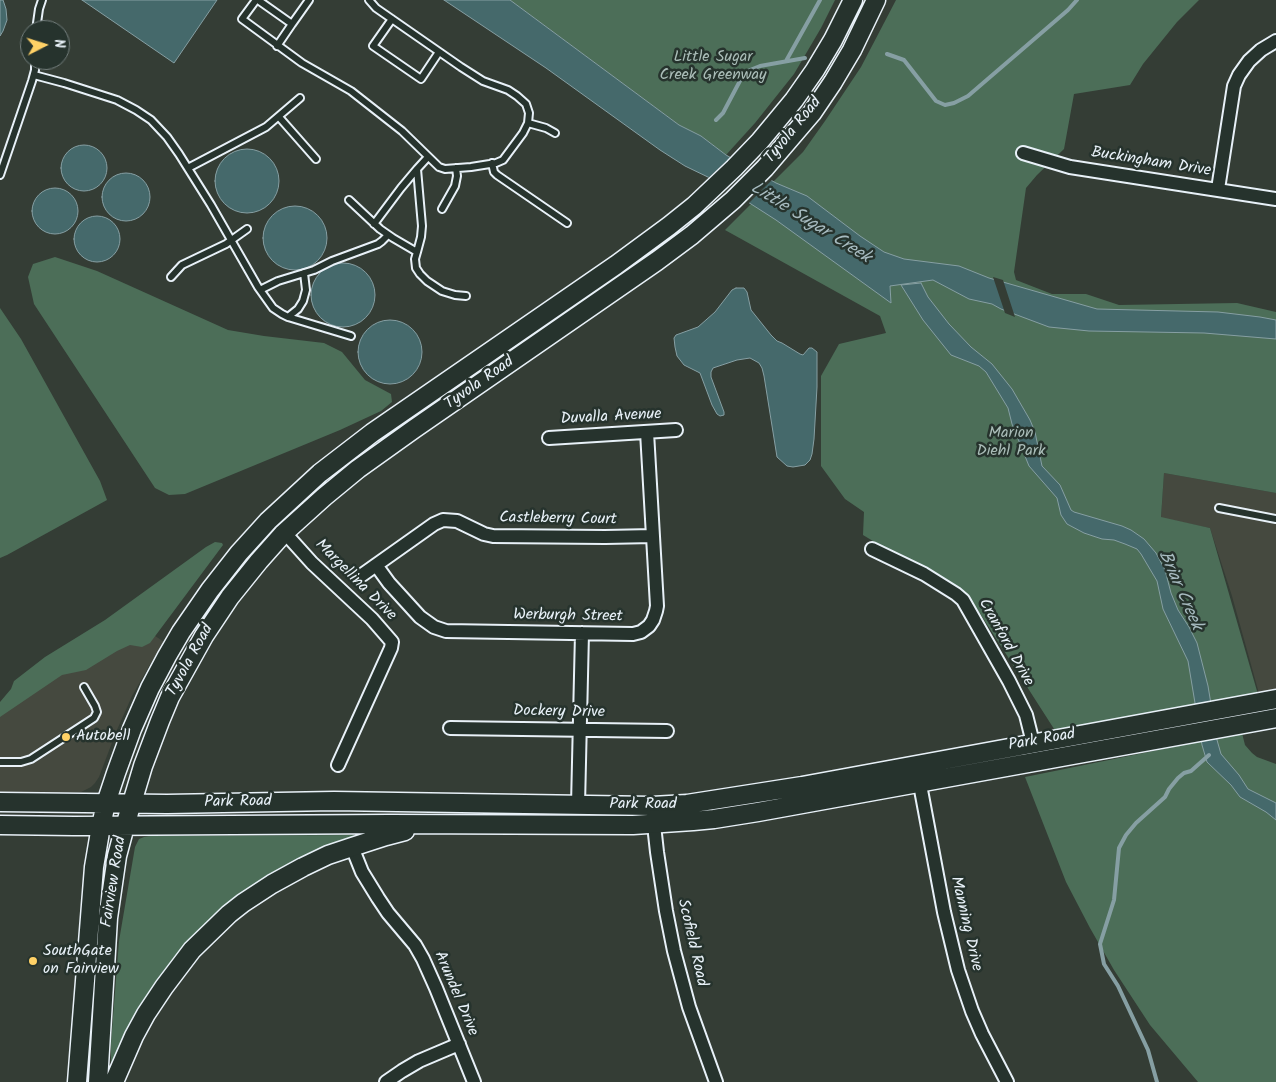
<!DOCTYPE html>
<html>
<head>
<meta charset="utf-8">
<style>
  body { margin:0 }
  #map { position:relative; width:1276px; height:1082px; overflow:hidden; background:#343d35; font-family:Kalam,sans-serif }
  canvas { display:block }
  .north { position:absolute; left:20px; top:20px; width:50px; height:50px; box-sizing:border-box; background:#26332d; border:1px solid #747f7e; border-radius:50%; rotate:85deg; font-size:14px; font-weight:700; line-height:20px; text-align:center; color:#e8f1f8 }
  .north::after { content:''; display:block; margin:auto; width:18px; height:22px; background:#ffd166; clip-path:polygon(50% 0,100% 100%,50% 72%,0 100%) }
</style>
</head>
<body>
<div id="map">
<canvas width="1276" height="1082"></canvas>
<div class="north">N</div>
</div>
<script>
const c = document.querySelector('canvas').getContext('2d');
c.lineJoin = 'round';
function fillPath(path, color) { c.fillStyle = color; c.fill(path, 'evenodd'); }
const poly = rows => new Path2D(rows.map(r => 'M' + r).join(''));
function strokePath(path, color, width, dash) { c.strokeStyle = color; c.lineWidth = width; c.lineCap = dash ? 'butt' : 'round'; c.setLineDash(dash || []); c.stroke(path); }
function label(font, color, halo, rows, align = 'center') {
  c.font = font + ' Kalam,sans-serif'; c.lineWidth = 5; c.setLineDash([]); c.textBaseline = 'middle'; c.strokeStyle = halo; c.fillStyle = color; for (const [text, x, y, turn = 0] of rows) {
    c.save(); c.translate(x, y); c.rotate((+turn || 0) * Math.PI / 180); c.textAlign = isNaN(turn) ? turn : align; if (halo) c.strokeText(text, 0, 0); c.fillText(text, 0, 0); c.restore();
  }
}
const built = poly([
  [1164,473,1276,493,1276,694,1260,697,1232,596,1210,528,1161,518],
  [142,627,164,642,149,666,132,696,116,732,99,777,95,783,91,787,81,792,0,795,0,705]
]);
const green = poly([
  [510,0,835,0,821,28,794,74,755,123,726,155,701,136,679,125],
  [896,0,1199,0,1177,22,1143,64,1130,85,1074,94,1064,149,1037,175,1026,188,1014,272,1016,280,1052,294,1086,294,1119,305,1237,303,1276,312,1276,493,1164,473,1161,517,1210,528,1259,698,1056,732,972,601,863,535,864,512,845,499,821,466,821,376,839,344,886,333,880,316,725,230,803,152,825,121,861,67],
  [55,257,97,271,228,330,264,336,324,343,342,352,365,380,391,394,392,402,381,411,340,430,185,494,169,495,155,488,34,304,28,277,33,264],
  [0,308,21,339,100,481,107,500,7,555,0,558],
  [215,542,222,543,223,545,150,643,142,647,130,645,117,651,86,670,62,675,0,717,0,702,11,689,14,681,45,657,105,620,206,547],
  [1242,733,1245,745,1252,753,1257,757,1276,764,1276,1082,1198,1082,1150,1025,1114,970,1090,928,1066,882,1025,777],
  [356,835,310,853,278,870,253,886,227,906,201,929,175,957,153,987,134,1017,111,1066,111,1043,119,941,135,847,139,839,144,837,150,836]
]);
const water = poly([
  [0,0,3,0,6,9,7,20,3,31,0,36,0,0],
  [82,0,217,0,174,63,82,0],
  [444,0,510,0,679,125,701,136,726,155,776,183,807,196,860,236,884,252,904,259,959,266,989,278,1097,309,1218,312,1260,317,1276,320,1276,339,1204,333,1089,331,1049,327,1001,309,992,304,969,299,933,280,890,286,891,303,776,220,712,179,685,166,660,150,546,68,444,0],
  '61 168a23 23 0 1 1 46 0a23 23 0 1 1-46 0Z',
  '215 181a32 32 0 1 1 64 0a32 32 0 1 1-64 0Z',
  '102 197a24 24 0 1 1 48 0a24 24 0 1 1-48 0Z',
  '32 211a23 23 0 1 1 46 0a23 23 0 1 1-46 0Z',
  '263 238a32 32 0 1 1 64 0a32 32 0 1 1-64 0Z',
  '74 239a23 23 0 1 1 46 0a23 23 0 1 1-46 0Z',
  '311 295a32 32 0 1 1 64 0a32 32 0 1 1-64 0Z',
  [921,283,928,297,949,324,971,347,992,364,1012,389,1030,420,1035,432,1042,466,1060,485,1071,510,1074,512,1122,526,1131,530,1144,539,1156,553,1165,570,1171,593,1178,610,1189,627,1197,643,1208,686,1217,740,1221,754,1239,775,1248,789,1276,803,1276,820,1266,812,1240,797,1231,785,1207,762,1202,745,1188,661,1163,609,1157,581,1141,554,1137,549,1125,544,1114,540,1102,539,1084,533,1067,524,1061,515,1057,498,1029,466,1012,424,1008,408,986,372,979,366,951,355,923,320,901,285,921,283],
  [736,288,744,288,747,292,751,310,771,335,777,341,782,343,800,354,803,355,809,348,812,348,817,352,817,387,814,439,812,454,810,460,805,465,793,467,787,466,777,457,764,376,762,368,759,363,750,358,737,360,713,368,711,372,711,377,724,412,724,415,720,416,717,414,712,405,700,373,684,365,677,356,675,347,674,338,676,335,698,327,715,312,732,290,736,288],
  '358 352a32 32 0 1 1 64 0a32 32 0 1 1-64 0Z'
]);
const pier = poly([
  [732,156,773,179,748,204,707,179],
  [993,277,1003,280,1015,317,1005,313]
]);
const stream = poly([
  [887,54,904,60,936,101,945,105,954,103,968,96,1068,10,1077,0],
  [786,61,820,0],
  [716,120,723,113,742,77,750,70,760,66,805,58],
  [1157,1082,1148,1050,1118,986,1104,964,1100,944,1114,900,1119,848,1126,835,1136,823,1165,797,1169,789,1178,778,1184,773,1191,771,1209,755]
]);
const service = poly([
  [256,0,242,19,302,63,351,91,402,131,439,167,445,169,471,167,496,163,503,160,523,133,528,123,529,113,526,104,517,96,508,90,483,81,461,67,376,8,369,0],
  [258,0,292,24,309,0],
  [392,19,373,46,421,79,439,52],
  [36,30,39,9,42,0],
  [277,46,292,24],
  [34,75,64,83,117,100,136,110,151,120,167,137,179,154,211,205,258,287,273,308,282,314,288,317,351,336],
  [279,117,316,159],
  [528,123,546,128,555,133],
  [492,163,494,172,497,175,567,223],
  [188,168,266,127,300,98],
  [0,175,32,81,35,70,35,60],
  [349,200,380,229,393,238,417,252,421,237,422,226,417,169,428,157],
  [442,209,455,186,457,176,456,168],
  [374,224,401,188,417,169],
  [417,252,415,259,416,268,420,274,427,281,442,291,455,295,466,296],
  [171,277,182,265,226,244,247,229],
  [260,290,278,281,314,270,332,261,378,244,382,241,388,235],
  [288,317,298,309,303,301,306,290,304,273],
  [1219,508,1276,519],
  [0,762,21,762,31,759,94,718,97,712,95,706,84,687]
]);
const minor = poly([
  [1023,153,1070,167,1276,199],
  [1218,189,1234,86,1239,75,1249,61,1261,50,1276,41],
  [549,438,676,430],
  [285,533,312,563,372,619,392,642,391,648,338,765],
  [872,549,924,574,956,594,963,600,1009,681,1026,715,1033,743],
  [376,565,389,583,420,617,434,627,446,631,633,634,641,632,649,626,653,620,656,611,657,606,647,432],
  [362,575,434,524,443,520,457,521,484,534,493,536,605,537,653,536],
  [450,728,667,731],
  [918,774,944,912,958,970,972,1011,982,1034,1007,1082],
  [578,805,582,633],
  [653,816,657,852,666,911,674,951,689,1007,716,1082],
  [352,847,362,872,378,898,388,913,415,945,423,959,436,988,474,1082],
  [386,1082,402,1071,419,1061,459,1044]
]);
const secondary = poly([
  [0,802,167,804,334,801,652,806,687,804,802,786,1276,699],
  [0,825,74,826,390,824,633,825,693,821,714,819,758,812,1276,718],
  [77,1082,94,867,101,826,106,803,116,773,132,729,150,688,167,656,181,632,210,590,239,553,268,521,320,473,372,433,616,265,669,226,694,206,734,168,760,141,794,100,815,70,833,40,853,0],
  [98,1082,108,918,117,856,125,826,143,766,160,721,170,697,204,636,230,597,259,561,283,534,324,497,358,469,414,429,657,261,692,235,733,200,765,168,812,113,833,82,852,50,876,0],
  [114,1082,134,1036,146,1014,164,987,192,950,229,914,243,903,272,884,303,867,328,855,352,847,386,836,405,831]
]);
const markers = [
  [66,737,5,"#ffd166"],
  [33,961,5,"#ffd166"]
];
const parkNames = [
  ["Little Sugar",713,58],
  ["Creek Greenway",713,76],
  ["Marion",1011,434],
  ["Diehl Park",1011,452]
];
const streetNames = [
  ["Tyvola Road",794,131,-51],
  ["Buckingham Drive",1151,163,9],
  ["Tyvola Road",480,384,-35],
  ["Duvalla Avenue",611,418,-3],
  ["Castleberry Court",558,520,1],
  ["Margellina Drive",355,581,45],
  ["Werburgh Street",568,617,1],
  ["Cranford Drive",1005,643,61],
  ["Tyvola Road",191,661,-61],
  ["Dockery Drive",559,713,1],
  ["Park Road",1042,741,-10],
  ["Park Road",238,803,-1],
  ["Park Road",643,805],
  ["Fairview Road",115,882,-81],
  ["Manning Drive",965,924,77],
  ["Scofield Road",691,943,77],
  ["Arundel Drive",455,994,67]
];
const poiNames = [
  ["Autobell",76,737],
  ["SouthGate",43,952],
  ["on Fairview",43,970]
];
const waterNames = [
  ["Little Sugar Creek",810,224,32],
  ["Briar Creek",1179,591,66]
];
fillPath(built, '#45493f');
fillPath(green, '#4c6e58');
fillPath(water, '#45696b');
strokePath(water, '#869fa3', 1);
fillPath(pier, '#343d35');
strokePath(stream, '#869fa3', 4);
strokePath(service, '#e8f1f8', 10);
strokePath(minor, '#e8f1f8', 16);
strokePath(secondary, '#e8f1f8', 21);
strokePath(service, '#26332d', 6);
strokePath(minor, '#26332d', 12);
strokePath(secondary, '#26332d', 18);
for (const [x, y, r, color] of markers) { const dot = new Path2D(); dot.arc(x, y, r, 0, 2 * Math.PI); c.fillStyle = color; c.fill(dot); strokePath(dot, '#26332d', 2); }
label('16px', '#aabdb8', '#26332d', parkNames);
label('16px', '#e8f1f8', '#26332d', streetNames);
label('16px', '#e8f1f8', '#26332d', poiNames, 'left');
label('italic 18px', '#a7bbc0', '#26332d', waterNames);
</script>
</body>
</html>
